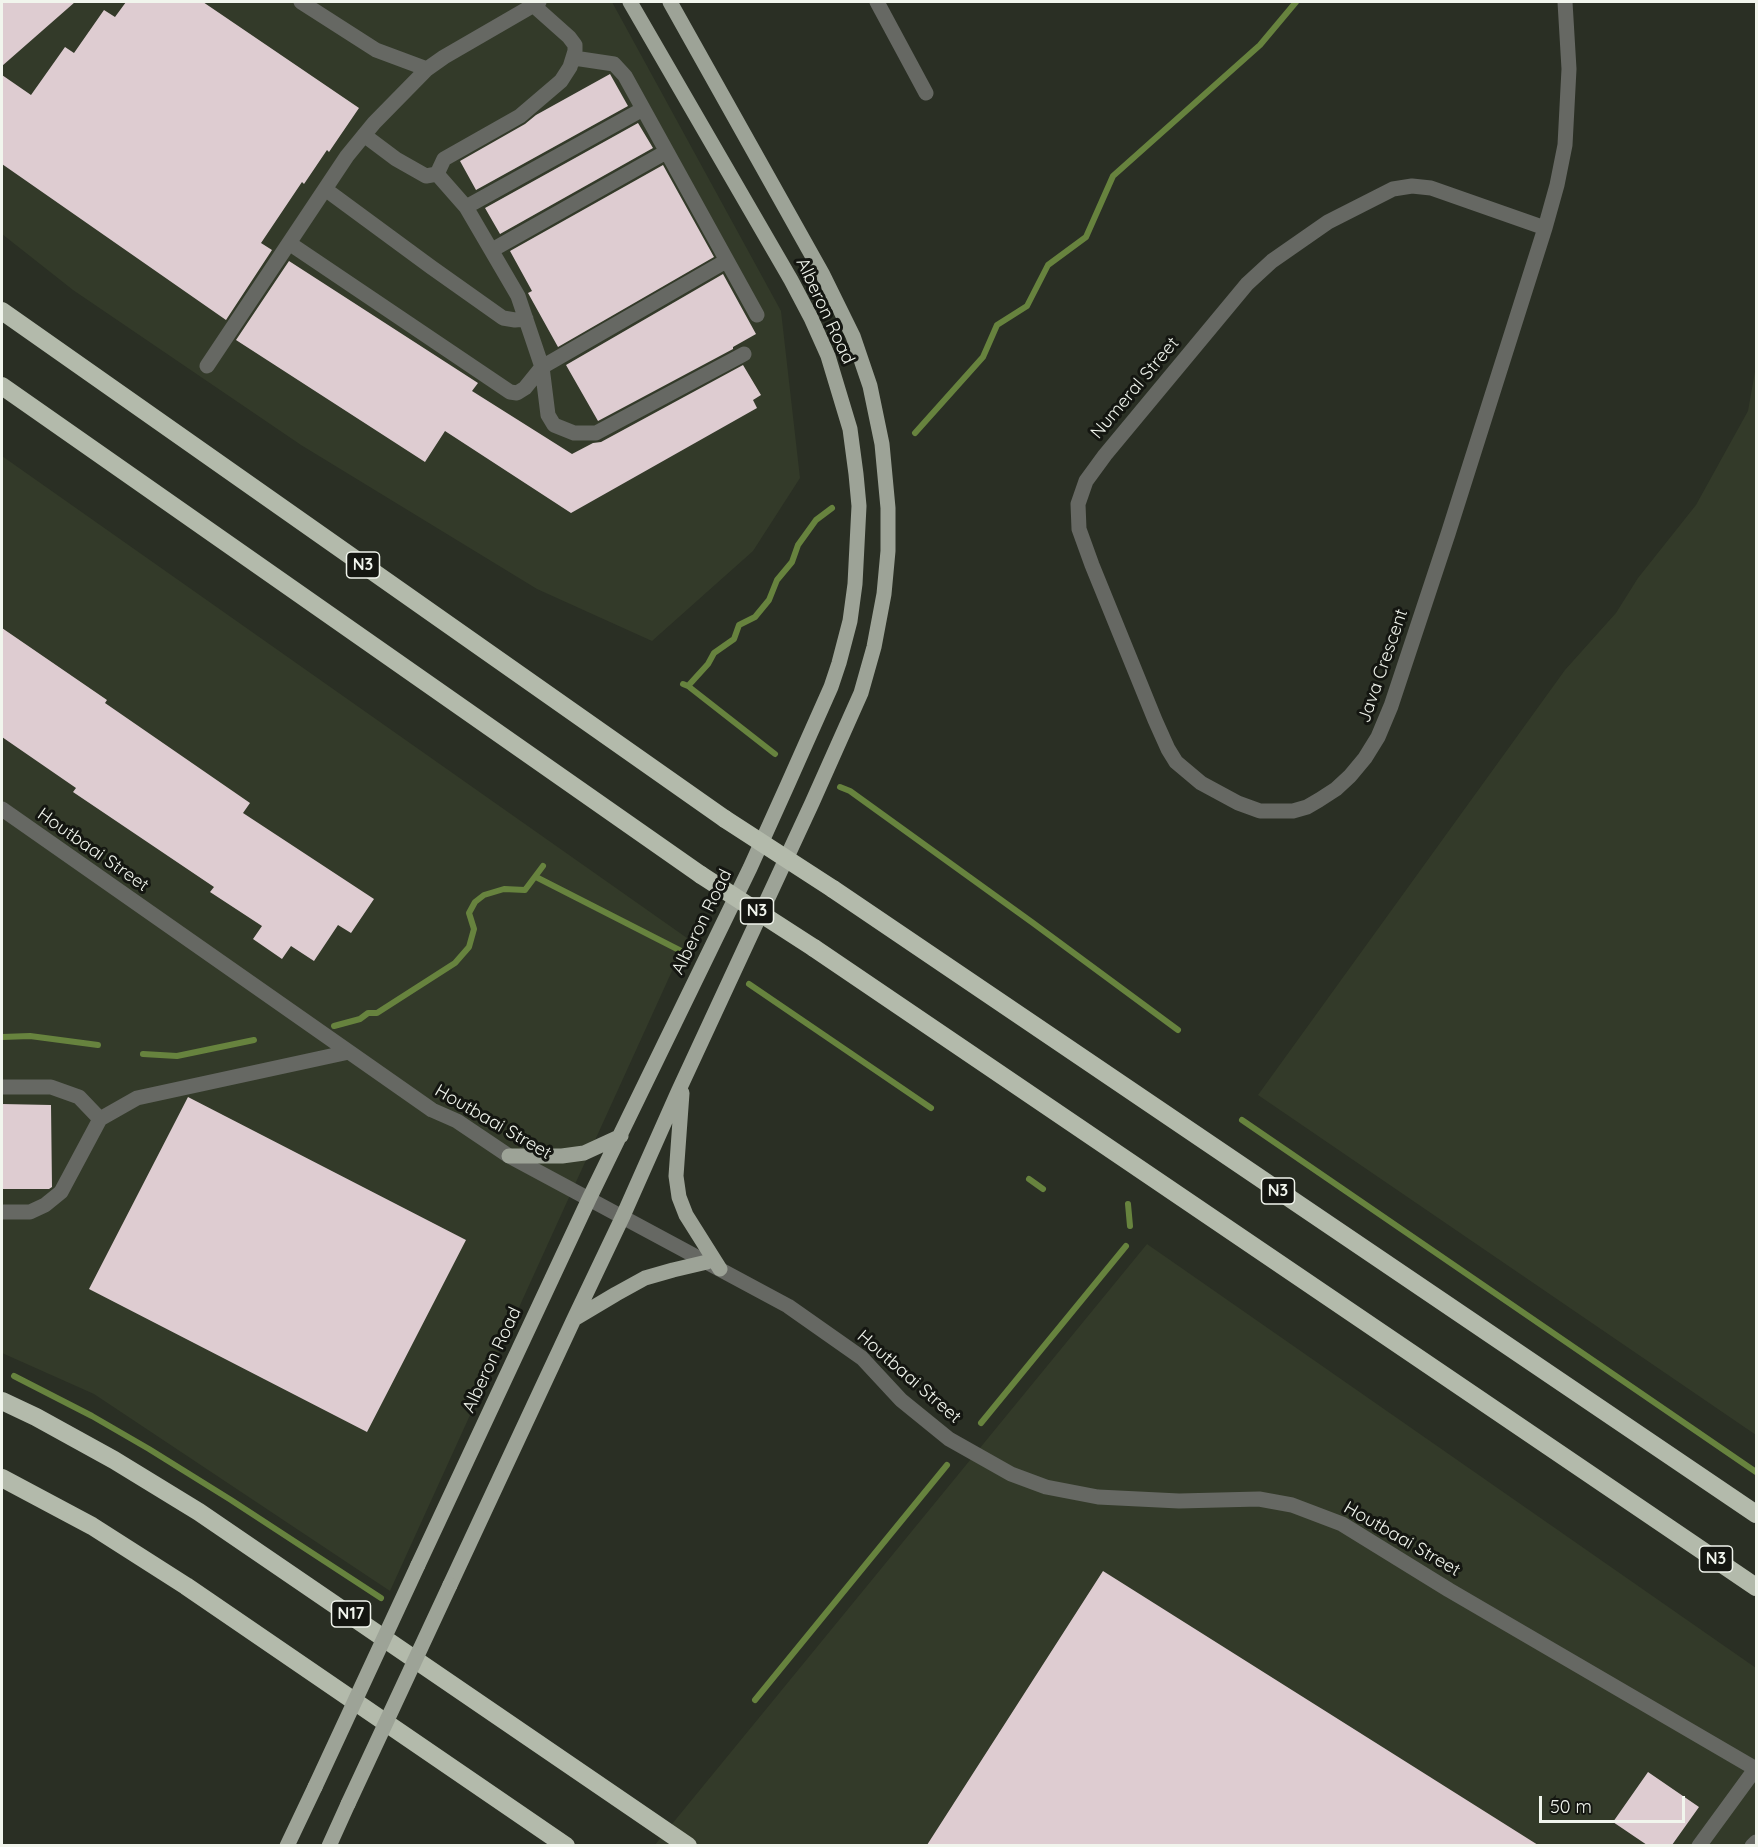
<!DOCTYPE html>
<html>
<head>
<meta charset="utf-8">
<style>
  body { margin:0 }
  #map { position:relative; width:1758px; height:1847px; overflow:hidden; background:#2a2f24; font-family:Quicksand,sans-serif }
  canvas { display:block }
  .frame { position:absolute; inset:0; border:3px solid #f1f5ed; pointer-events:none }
  .scale { position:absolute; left:1539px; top:1796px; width:146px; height:27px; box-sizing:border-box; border:3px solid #f1f5ed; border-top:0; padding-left:8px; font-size:18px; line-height:21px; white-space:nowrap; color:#f1f5ed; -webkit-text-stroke:4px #141611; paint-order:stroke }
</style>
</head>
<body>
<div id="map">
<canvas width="1758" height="1847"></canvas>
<div class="frame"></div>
<div class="scale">50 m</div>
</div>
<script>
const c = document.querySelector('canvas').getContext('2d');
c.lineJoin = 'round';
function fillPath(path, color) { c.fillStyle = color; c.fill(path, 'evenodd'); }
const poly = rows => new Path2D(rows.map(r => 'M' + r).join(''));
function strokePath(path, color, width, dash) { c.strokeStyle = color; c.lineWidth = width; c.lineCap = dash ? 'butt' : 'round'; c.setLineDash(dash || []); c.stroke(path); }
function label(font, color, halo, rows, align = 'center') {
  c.font = font + ' Quicksand,sans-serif'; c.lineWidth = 6; c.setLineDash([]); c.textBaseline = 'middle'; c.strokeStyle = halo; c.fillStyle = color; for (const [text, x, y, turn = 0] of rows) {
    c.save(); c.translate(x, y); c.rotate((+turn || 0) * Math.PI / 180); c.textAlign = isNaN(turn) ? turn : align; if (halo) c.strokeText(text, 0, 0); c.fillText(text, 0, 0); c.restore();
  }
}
const built = poly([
  [2,2,612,2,781,311,800,478,753,551,652,641,537,589,301,445,73,290,2,234],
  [1756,366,1756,1435,1258,1095,1565,670,1616,613,1638,578,1696,505,1748,411],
  [2,456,687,938,390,1591,94,1394,2,1353],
  [1147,1244,1756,1668,1756,1845,654,1846]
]);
const stream = poly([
  [915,433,983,357,997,325,1027,306,1048,265,1086,237,1113,176,1260,45,1296,2],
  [683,684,688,686,775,754],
  [688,686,708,664,714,653,734,639,739,625,755,617,769,600,777,580,792,562,798,545,816,520,832,508],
  [840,787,850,791,1033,923,1178,1030],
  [536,877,687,954],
  [749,984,931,1108],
  [334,1026,360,1019,368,1013,377,1013,455,963,469,947,474,929,469,913,475,902,484,895,504,889,525,890,543,866],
  [2,1037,30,1036,98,1045],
  [143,1054,177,1056,254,1040],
  [1242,1120,1756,1472],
  [1029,1179,1043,1189],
  [1128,1204,1130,1226],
  [14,1376,92,1416,149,1449,231,1500,381,1598],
  [981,1423,1126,1246],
  [755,1700,947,1465]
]);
const building = poly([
  [2,2,75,2,2,66],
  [126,2,203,2,359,108,329,152,327,150,304,184,302,182,261,243,272,250,226,320,2,164,2,75,31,95,65,47,74,53,104,10,115,17],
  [610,74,628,106,476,190,460,161,525,124,536,115],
  [638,123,653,148,500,234,485,208],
  [663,165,714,257,558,347,528,293,532,291,510,251],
  [289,261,478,383,472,391,572,454,593,443,601,442,743,365,761,395,753,400,757,408,571,513,445,431,425,462,236,340],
  [723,274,756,334,733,347,733,349,598,421,566,365],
  [2,628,107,700,105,703,250,803,243,813,374,899,351,933,338,925,314,961,291,946,282,959,253,939,262,926,210,892,214,887,73,792,76,788,2,737],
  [188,1097,466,1240,367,1432,89,1289],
  [2,1104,51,1105,52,1187,49,1189,2,1189],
  [1103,1571,1538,1845,927,1845],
  [1648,1772,1699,1807,1672,1845,1647,1845,1613,1822]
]);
const minor = poly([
  [301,2,376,50,427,69],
  [877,2,926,93],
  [574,58,614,64,625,76,757,315],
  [364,135,396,159,426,176,437,174,444,159,520,116,561,81,570,67,575,51,575,45,569,37,533,5],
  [437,174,466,207,518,296,542,367,548,415,554,425,574,433,596,433,744,354],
  [1412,186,1431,188,1545,228,1448,534,1391,706,1378,737,1365,758,1350,776,1336,789,1319,800,1307,807,1293,811,1260,811,1238,803,1201,783,1176,762,1168,749,1155,720,1092,565,1079,529,1078,504,1086,481,1105,455,1247,284,1272,261,1328,222,1393,189,1412,186],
  [325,189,431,267,503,318,515,320,526,319],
  [466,207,643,109],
  [1545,228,1557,185,1565,145,1569,69,1565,2],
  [289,243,510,392,517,393,525,388,542,367,726,261],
  [492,250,666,152],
  [207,366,347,156,374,123,427,69,444,57,539,2],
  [2,809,432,1110,457,1121,509,1156,788,1306,862,1358,901,1400,949,1439,1011,1474,1046,1487,1098,1497,1179,1501,1259,1499,1292,1505,1342,1524,1449,1590,1756,1769],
  [2,1087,51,1087,79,1097,100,1119],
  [2,1212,30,1212,45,1205,61,1192,100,1119,137,1098,349,1052],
  [1699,1846,1756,1768],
  [1752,1846,1756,1842]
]);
const major = poly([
  [682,1093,676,1176,679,1197,686,1215,720,1269],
  [509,1156,562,1156,584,1153,621,1136],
  [574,1319,616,1294,645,1278,673,1270,707,1262],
  [418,1565,589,1199,750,868,787,786,831,687,839,663,850,621,855,584,859,506,856,474,850,429,828,356,811,318,791,280,630,2],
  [450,1585,574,1319,623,1216,678,1092,812,803,861,693,874,647,884,594,888,551,888,508,882,444,870,386,853,336,823,275,670,2],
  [287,1846,315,1787],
  [329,1846,348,1804]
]);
const highway = poly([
  [2,311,725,819],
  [2,386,701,875],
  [833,889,1756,1514],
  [814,948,1756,1587],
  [2,1401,36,1417,114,1460,199,1512,688,1846],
  [2,1478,92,1526,186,1586,566,1846]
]);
const majorBridge = poly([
  [315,1787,418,1565],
  [348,1804,450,1585]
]);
const highwayBridge = poly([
  [725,819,833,889],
  [701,875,814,948]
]);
const shields = [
  [363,565,33],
  [757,911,33],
  [1278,1191,33],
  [1716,1559,33],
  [351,1614,39]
];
const shieldNames = [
  ["N3",363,565],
  ["N3",757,911],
  ["N3",1278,1191],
  ["N3",1716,1559],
  ["N17",351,1614]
];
const streetNames = [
  ["Alberon Road",825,311,65],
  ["Numeral Street",1135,388,-50],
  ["Java Crescent",1383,666,-71],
  ["Houtbaai Street",93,850,35],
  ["Alberon Road",702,922,-64],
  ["Houtbaai Street",493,1122,30],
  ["Alberon Road",492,1360,-65],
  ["Houtbaai Street",909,1377,41],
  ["Houtbaai Street",1402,1539,30]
];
fillPath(built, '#333a29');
strokePath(stream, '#67833e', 6);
fillPath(building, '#deccd1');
strokePath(minor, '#666863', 15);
strokePath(major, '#9da397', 15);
strokePath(highway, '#b3baab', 18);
strokePath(majorBridge, '#9da397', 15);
strokePath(highwayBridge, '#b3baab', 18);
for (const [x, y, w] of shields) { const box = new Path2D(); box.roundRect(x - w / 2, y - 13, w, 26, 4.5); c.fillStyle = '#141611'; c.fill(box); strokePath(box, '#f1f5ed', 1.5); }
label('bold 16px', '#f1f5ed', null, shieldNames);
label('18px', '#f1f5ed', '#141611', streetNames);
</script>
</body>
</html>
